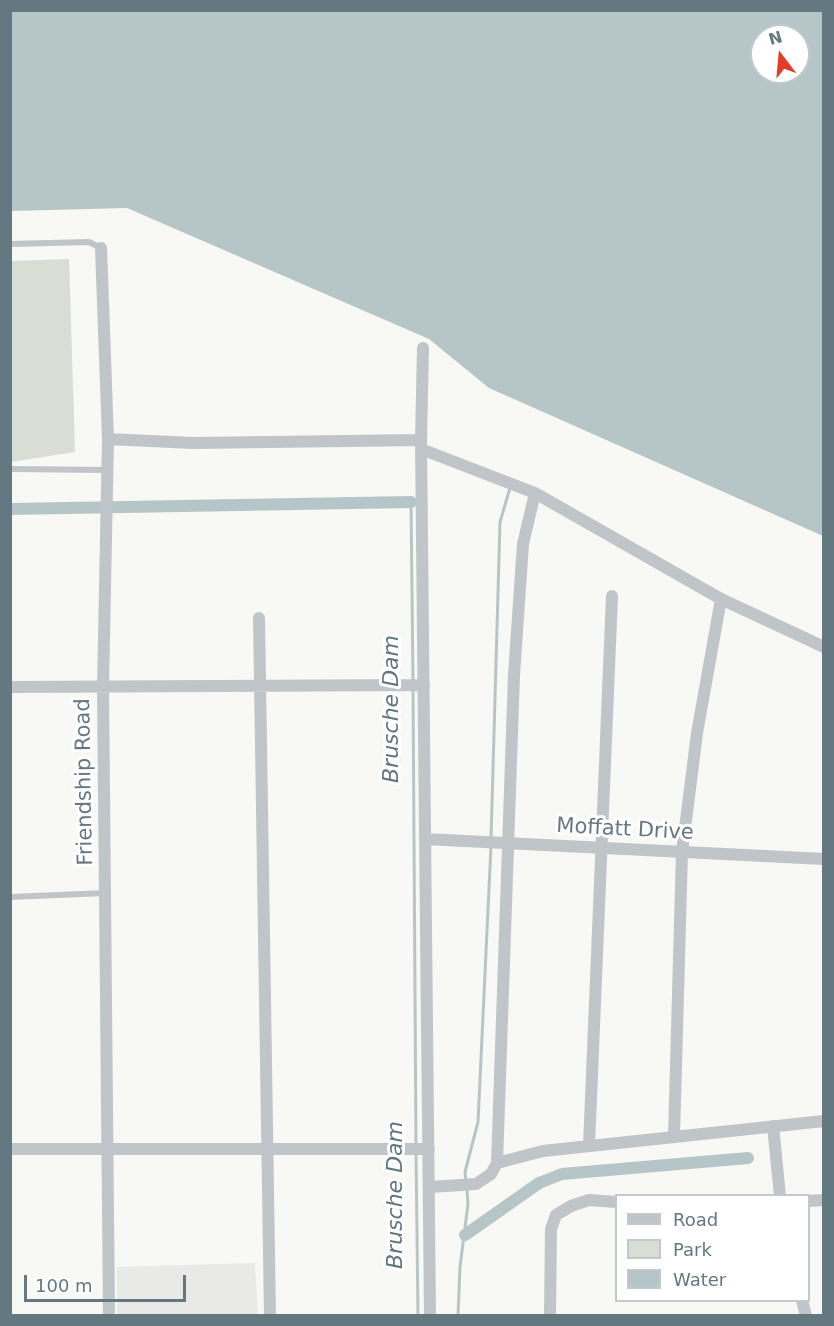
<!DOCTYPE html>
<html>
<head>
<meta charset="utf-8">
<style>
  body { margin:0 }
  #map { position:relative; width:834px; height:1326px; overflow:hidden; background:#f8f8f5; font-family:"DejaVu Sans",sans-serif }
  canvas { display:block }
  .frame { position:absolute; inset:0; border:12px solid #637880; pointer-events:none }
  .legend { position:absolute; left:615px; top:1194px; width:195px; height:108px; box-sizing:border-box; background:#fff; border:2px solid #c1c9cc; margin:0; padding:8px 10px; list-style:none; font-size:18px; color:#637880 }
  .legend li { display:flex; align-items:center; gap:12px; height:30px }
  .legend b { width:30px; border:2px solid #c1c9cc }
  .north { position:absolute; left:750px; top:24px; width:60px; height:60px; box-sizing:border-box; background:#fff; border:2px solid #c1c9cc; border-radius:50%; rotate:344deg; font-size:16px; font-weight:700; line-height:24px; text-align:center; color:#637880 }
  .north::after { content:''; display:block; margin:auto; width:21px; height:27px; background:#e23c2b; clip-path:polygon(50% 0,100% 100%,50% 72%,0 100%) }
  .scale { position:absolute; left:24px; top:1275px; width:162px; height:27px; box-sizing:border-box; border:3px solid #637880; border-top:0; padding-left:8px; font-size:18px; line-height:21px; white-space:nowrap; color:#637880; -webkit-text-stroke:4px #fff; paint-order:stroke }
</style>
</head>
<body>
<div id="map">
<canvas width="834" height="1326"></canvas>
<div class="frame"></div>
<ul class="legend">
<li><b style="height:8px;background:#bfc5c8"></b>Road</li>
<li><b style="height:16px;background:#d9ddd4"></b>Park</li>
<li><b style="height:16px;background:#b6c6c8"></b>Water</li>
</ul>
<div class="north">N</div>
<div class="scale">100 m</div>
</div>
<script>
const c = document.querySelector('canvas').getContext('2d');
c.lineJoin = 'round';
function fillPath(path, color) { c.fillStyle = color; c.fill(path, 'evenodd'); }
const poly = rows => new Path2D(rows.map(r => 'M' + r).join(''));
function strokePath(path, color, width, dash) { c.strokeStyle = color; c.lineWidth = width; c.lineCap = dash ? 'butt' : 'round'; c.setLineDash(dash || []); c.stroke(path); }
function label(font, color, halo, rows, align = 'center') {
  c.font = font + ' "DejaVu Sans",sans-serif'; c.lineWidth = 6; c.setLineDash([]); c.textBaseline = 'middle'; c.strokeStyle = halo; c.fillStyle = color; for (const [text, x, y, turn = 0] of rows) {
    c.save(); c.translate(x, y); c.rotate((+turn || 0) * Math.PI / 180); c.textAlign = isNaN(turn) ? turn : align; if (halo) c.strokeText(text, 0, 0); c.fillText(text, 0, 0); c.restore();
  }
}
const built = poly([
  [255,1263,258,1315,117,1315,117,1267]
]);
const green = poly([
  [69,259,75,452,11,462,11,261]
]);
const water = poly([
  [10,11,823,11,823,536,489,388,429,339,127,208,11,211],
  [762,36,798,36,798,72,762,72]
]);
const stream = poly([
  [411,502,413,681],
  [413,687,416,1146],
  [491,839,500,522,510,488],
  [416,1152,418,1316],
  [466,1182,465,1172,478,1122,491,846],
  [458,1316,460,1267,468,1204,467,1189]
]);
const canal = poly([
  [10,509,411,502],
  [465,1235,539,1183,562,1174,748,1158]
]);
const lane = poly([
  [10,244,89,242,101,248],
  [10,469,107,470],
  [10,897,106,893]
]);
const street = poly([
  [101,248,108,439,103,687,109,1316],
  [108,439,193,443,421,440,430,1316],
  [421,440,423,348],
  [421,449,535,493,721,599,824,647],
  [259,618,270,1316],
  [10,687,424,685],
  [425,839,824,859],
  [773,1126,780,1196],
  [674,1136,682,852,697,733,721,599],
  [589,1146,612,596],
  [10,1149,429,1149],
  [497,1163,514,675,523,544,535,493],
  [430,1187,476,1184,491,1174,497,1163,543,1151,824,1121],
  [808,1201,824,1200],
  [802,1300,806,1316],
  [550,1316,551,1229,556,1215,571,1206,589,1200,616,1202]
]);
const streetNames = [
  ["Friendship Road",85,782,-91],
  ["Moffatt Drive",625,830,3]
];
const waterNames = [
  ["Brusche Dam",392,709,-90],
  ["Brusche Dam",396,1195,-90]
];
fillPath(built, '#e9e9e8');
fillPath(green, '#d9ddd4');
fillPath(water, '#b6c6c8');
strokePath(stream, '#b6c6c8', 3);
strokePath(canal, '#b6c6c8', 12);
strokePath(lane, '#bfc5c8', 6);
strokePath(street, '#bfc5c8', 12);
label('21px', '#637880', '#fff', streetNames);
label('italic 22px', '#5e777b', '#fff', waterNames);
</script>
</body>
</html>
